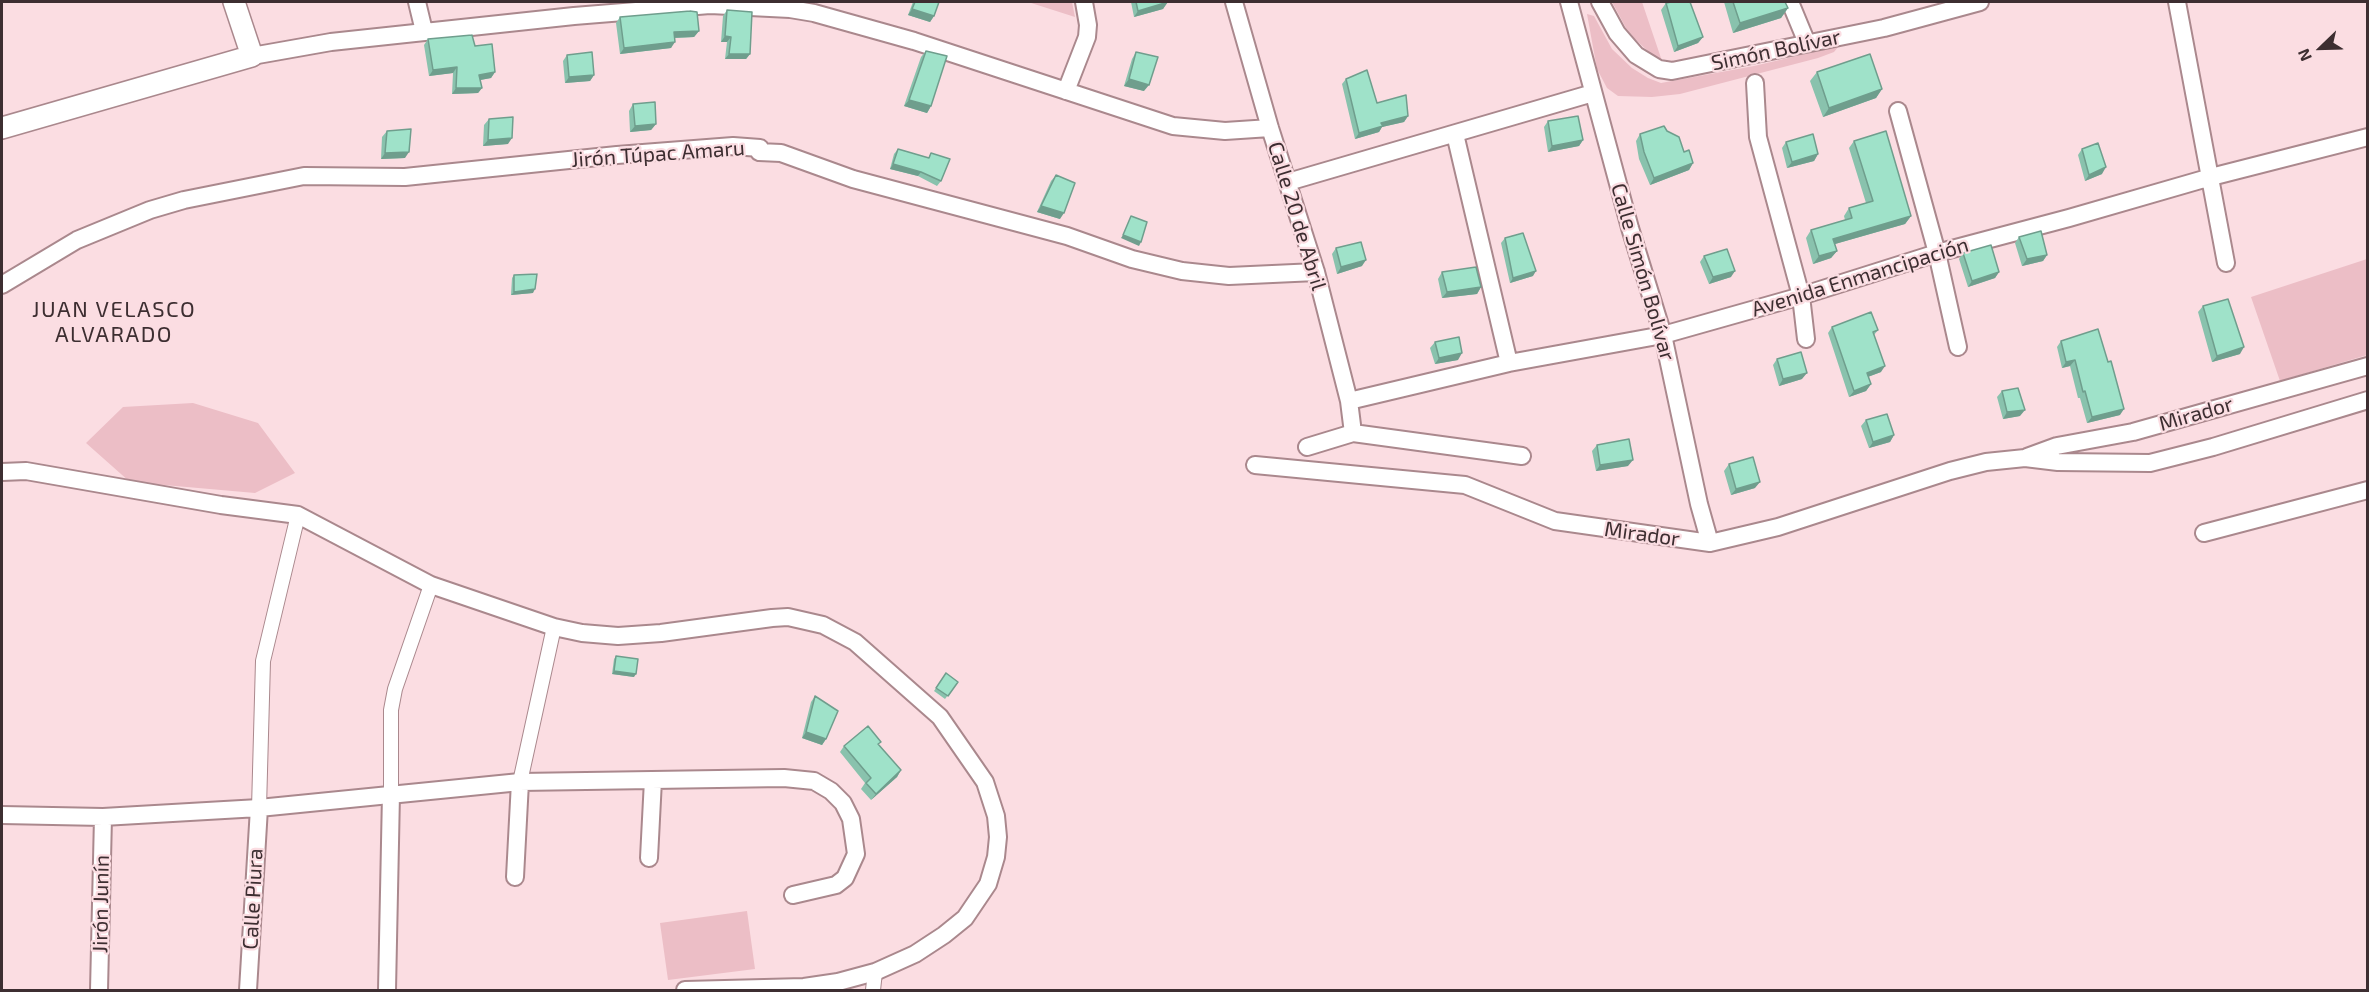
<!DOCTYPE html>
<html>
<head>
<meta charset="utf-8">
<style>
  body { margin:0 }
  #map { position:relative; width:2369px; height:992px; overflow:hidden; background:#fbdde2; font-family:"Exo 2",sans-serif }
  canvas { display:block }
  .frame { position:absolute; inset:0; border:3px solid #3d2e31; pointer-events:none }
  .north { position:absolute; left:2291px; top:18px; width:60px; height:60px; -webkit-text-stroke:4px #fbdde2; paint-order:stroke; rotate:247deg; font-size:16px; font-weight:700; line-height:24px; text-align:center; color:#3d2e31 }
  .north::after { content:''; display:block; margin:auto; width:21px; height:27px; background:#3d2e31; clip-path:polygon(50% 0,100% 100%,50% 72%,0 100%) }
</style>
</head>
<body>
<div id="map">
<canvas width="2369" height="992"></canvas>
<div class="frame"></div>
<div class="north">N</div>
</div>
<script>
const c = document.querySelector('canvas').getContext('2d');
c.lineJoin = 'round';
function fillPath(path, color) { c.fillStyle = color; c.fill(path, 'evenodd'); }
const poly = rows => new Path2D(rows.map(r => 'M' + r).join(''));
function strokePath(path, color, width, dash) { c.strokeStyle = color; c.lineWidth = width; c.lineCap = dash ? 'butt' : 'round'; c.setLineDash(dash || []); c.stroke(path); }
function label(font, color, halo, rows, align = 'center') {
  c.font = font + ' "Exo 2",sans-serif'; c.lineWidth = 4.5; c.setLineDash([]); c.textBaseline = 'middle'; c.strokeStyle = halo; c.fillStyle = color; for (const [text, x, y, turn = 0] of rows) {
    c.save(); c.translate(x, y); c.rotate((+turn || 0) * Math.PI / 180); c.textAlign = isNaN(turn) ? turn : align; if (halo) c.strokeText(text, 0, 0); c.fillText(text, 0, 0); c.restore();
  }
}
const green = poly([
  [1028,2,1072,2,1075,17],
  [1612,2,1642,2,1662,61,1651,54,1635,39,1626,28],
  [1587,14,1594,16,1612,49,1632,68,1648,78,1661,83,1754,66,1839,46,1834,52,1818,58,1680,94,1652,97,1618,96,1607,88,1597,69],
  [2367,259,2367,355,2280,381,2251,297],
  [193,403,258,423,295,473,255,493,130,482,86,443,123,407],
  [747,911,755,969,668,980,660,923]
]);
const pedestrian = poly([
  [520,782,554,627],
  [391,794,391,710,395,689,431,585],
  [259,808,263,661,298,515],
  [873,990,875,972]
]);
const minor = poly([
  [417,2,424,31],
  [1234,2,1270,128,1316,272,1349,401,1353,433],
  [1569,2,1630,228,1663,335,1699,504,1710,543],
  [1600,2,1617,33,1636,55,1659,69,1672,71,1884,28,1980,2],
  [1790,2,1807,43],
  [2177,2,2226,263],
  [252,56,331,42,574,16,710,5,790,9,814,13,914,41,1173,126,1225,131,1270,128],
  [1755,83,1758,137,1801,296,1806,339],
  [1066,91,1087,37,1088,25,1084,2],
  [1898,111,1937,253,1958,347],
  [1455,134,1509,363],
  [1288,182,1593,93],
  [2,285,77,240,150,210,184,200,304,176,405,177,617,155,733,146,760,148,759,152,781,153,853,179,1067,236,1132,259,1182,271,1229,276,1316,272],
  [1349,401,1509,363,1663,335,1801,296,1937,253,2069,218,2211,177,2368,137],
  [1307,447,1353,433,1522,456],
  [2027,457,2057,446,2133,432,2368,366],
  [1255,465,1465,485,1555,521,1710,543,1778,527,1950,471,1986,462,2025,458,2058,462,2150,463,2213,447,2368,400],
  [2,472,26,471,221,505,298,515,431,585,554,627,582,633,618,636,661,633,772,618,788,617,823,625,855,642,940,717,985,782,996,816,998,837,996,857,988,884,965,918,944,935,915,954,875,972,838,982,804,987,685,990],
  [2204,533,2368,490],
  [2,815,103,817,259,808,520,782,784,778,814,781,831,791,843,803,851,819,856,854,845,878,836,885,793,895],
  [649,858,653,780],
  [515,877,520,782],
  [99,990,103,817],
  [248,990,259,808],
  [387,990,391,794]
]);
const tertiary = poly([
  [2,128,252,56,234,2]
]);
const wall = poly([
  [913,2,939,2,934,16,930,22,908,15],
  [1131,2,1167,2,1163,9,1134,17],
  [1724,2,1785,2,1788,8,1781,18,1733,33],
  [1666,3,1703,37,1698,43,1674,52,1661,10],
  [727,10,750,54,746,59,725,59,727,42,721,42,723,16],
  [620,17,699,31,694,37,675,38,671,48,620,54,616,23],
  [428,39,495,72,491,78,480,80,482,88,478,93,452,94,453,73,429,76,424,45],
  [926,51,931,106,927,113,904,106,921,57],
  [1136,52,1144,91,1124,86,1132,59],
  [567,55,594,75,590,81,565,83,563,61],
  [1817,72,1882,89,1876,98,1823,117,1810,81],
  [1346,79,1377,103,1408,116,1404,122,1382,127,1379,132,1355,139,1342,84],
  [633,104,656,124,651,130,630,132,629,111],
  [489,119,508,144,483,146,484,125],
  [1548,121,1583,140,1579,146,1548,152,1544,127],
  [387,131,405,158,381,159,382,137],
  [1667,131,1693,163,1689,170,1650,185,1639,159,1636,141,1640,134],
  [1854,141,1911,216,1905,224,1835,244,1837,251,1831,258,1813,264,1806,238,1811,230,1845,220,1844,216,1849,208,1866,203,1849,148],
  [1786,142,1818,154,1814,161,1787,168,1782,148],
  [898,149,928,158,931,153,941,181,937,186,918,176,890,169,894,154],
  [2082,149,2102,174,2085,181,2078,155],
  [1056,175,1060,219,1037,212,1051,181],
  [2019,237,2047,255,2043,261,2022,266,2015,243],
  [1505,238,1533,276,1510,283,1501,243],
  [1336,248,1362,266,1337,274,1332,254],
  [1963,253,1999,272,1995,278,1968,287,1959,259],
  [1704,256,1731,277,1709,284,1700,262],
  [1442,272,1481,287,1477,294,1442,298,1438,279],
  [514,275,533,293,511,295,512,278],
  [2203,306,2240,354,2212,362,2198,312],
  [1832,327,1878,330,1874,335,1881,372,1868,377,1871,384,1866,391,1849,397,1828,333],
  [2061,341,2120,415,2087,423,2080,398,2078,398,2070,366,2062,368,2057,347],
  [1435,342,1458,360,1435,364,1430,348],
  [1777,359,1802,379,1779,386,1773,365],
  [2002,391,2020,416,2003,419,1997,397],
  [1866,420,1894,435,1890,442,1869,448,1861,426],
  [1597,445,1628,466,1596,471,1592,451],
  [1729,464,1755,488,1731,495,1724,471],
  [616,656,634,677,612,674,614,659],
  [946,673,958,682,945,699,934,691],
  [815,696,826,739,822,745,802,738,811,702],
  [879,745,901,770,897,777,871,800,861,789,865,783,840,752,844,746]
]);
const shadedWall = poly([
  [1168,2,1163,9,1134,17,1138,11],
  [1788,8,1781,18,1733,33,1740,23],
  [912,9,934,16,930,22,908,15],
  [699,31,694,37,670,38,674,32],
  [725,36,731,37,727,42,721,42],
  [1703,37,1698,43,1674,52,1678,46],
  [675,42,671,48,620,54,624,48],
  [729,54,750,54,746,59,725,59],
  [457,67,453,73,429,76,433,70],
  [495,72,491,78,475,81,479,75],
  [594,75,590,81,565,83,569,77],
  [1129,79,1149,85,1144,91,1124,86],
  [456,88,482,88,478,93,452,94],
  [1882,89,1876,98,1823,117,1829,108],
  [909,100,931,106,927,113,904,106],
  [1408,116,1404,122,1382,127,1379,132,1355,139,1359,133,1381,123],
  [656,124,651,130,630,132,635,126],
  [512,138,508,144,483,146,488,140],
  [1583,140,1579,146,1548,152,1552,146],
  [409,152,405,158,381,159,385,153],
  [1818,154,1814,161,1787,168,1792,162],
  [1693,163,1689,170,1650,185,1654,178],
  [893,164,921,172,918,176,890,169],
  [2106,167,2102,174,2085,181,2089,175],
  [1041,206,1064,213,1060,219,1037,212],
  [1911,216,1905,224,1828,246,1833,239],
  [1123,235,1141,242,1139,246,1121,238],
  [1837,251,1831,258,1813,264,1819,256],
  [2047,255,2043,261,2022,266,2027,259],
  [1366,260,1362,266,1337,274,1341,267],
  [1536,271,1533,276,1510,283,1513,278],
  [1735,271,1731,277,1709,284,1713,277],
  [1999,272,1995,278,1968,287,1972,281],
  [1481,287,1477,294,1442,298,1447,292],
  [535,289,533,293,511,295,514,292],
  [2244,347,2240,354,2212,362,2217,356],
  [1462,353,1458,360,1435,364,1439,358],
  [2075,360,2070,366,2062,368,2066,362],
  [1885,366,1881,372,1862,379,1867,373],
  [1807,373,1802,379,1779,386,1783,379],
  [1871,384,1866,391,1849,397,1854,391],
  [2124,409,2120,415,2087,423,2092,417],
  [2025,410,2020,416,2003,419,2007,412],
  [1894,435,1890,442,1869,448,1873,442],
  [1633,460,1628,466,1596,471,1600,465],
  [1760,482,1755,488,1731,495,1736,489],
  [614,671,636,674,634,677,612,674],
  [806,732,826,739,822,745,802,738],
  [901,770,897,777,871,800,876,794]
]);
const building = poly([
  [915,2,939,2,934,16,912,9,915,2],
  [1136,2,1168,2,1138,11,1136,2],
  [1671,2,1690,2,1703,37,1678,46,1666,3,1671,2],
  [1733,2,1785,2,1788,8,1740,23,1733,2],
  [727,10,752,12,750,54,729,54,731,37,725,36,727,10],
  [690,11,697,12,699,31,674,32,675,42,624,48,620,17,690,11],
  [472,35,475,46,492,44,495,72,479,75,482,88,456,88,457,67,433,70,428,39,472,35],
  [926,51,947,56,931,106,909,100,926,51],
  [592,52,594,75,569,77,567,55,592,52],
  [1136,52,1158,57,1149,85,1129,79,1136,52],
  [1870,54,1882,89,1829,108,1817,72,1870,54],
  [1367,70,1377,103,1406,95,1408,116,1381,123,1383,126,1359,133,1346,79,1367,70],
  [655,102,656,124,635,126,633,104,655,102],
  [1578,116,1583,140,1552,146,1548,121,1578,116],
  [513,117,512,138,488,140,489,119,513,117],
  [1664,126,1667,131,1679,137,1684,152,1689,150,1693,163,1654,178,1644,152,1640,134,1664,126],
  [411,129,409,152,385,153,387,131,411,129],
  [1886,131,1911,216,1833,239,1837,251,1819,256,1811,230,1852,218,1849,208,1873,201,1854,141,1886,131],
  [1813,134,1818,154,1792,162,1786,142,1813,134],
  [2098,143,2106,167,2089,175,2082,149,2098,143],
  [898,149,929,158,931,153,950,159,941,181,921,172,893,164,898,149],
  [1056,175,1075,183,1064,213,1041,206,1056,175],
  [1131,216,1147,222,1141,242,1123,235,1131,216],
  [2041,231,2047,255,2027,259,2019,237,2041,231],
  [1523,233,1536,271,1513,278,1505,238,1523,233],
  [1361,242,1366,260,1341,267,1336,248,1361,242],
  [1991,245,1999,272,1972,281,1963,253,1991,245],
  [1727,249,1735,271,1713,277,1704,256,1727,249],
  [1476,267,1481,287,1447,292,1442,272,1476,267],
  [537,274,535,289,514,292,514,275,537,274],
  [2228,299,2244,347,2217,356,2203,306,2228,299],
  [1871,312,1878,330,1873,332,1885,366,1867,373,1871,384,1854,391,1832,327,1871,312],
  [2098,329,2108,362,2111,361,2124,409,2092,417,2085,391,2083,392,2075,360,2066,362,2061,341,2098,329],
  [1459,337,1462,353,1439,358,1435,342,1459,337],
  [1801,352,1807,373,1783,379,1777,359,1801,352],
  [2018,388,2025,410,2007,412,2002,391,2018,388],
  [1887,414,1894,435,1873,442,1866,420,1887,414],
  [1629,439,1633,460,1600,465,1597,445,1629,439],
  [1753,457,1760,482,1736,489,1729,464,1753,457],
  [616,656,638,659,636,674,614,671,616,656],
  [946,673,958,682,948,696,936,688,946,673],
  [815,696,838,711,826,739,806,732,815,696],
  [868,726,881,742,878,744,901,770,876,794,866,783,871,778,844,746,868,726]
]);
const streetNames = [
  ["Simón Bolívar",1776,50,-12],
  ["Jirón Túpac Amaru",658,154,-4],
  ["Calle 20 de Abril",1297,216,73],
  ["Calle Simón Bolívar",1643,272,74],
  ["Avenida Enmancipación",1860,277,-17],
  ["Mirador",2196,414,-16],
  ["Mirador",1642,534,8],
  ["Calle Piura",253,899,-87],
  ["Jirón Junín",101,904,-89]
];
const neighbourhoodNames = [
  ["JUAN VELASCO",114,310],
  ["ALVARADO",114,335]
];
fillPath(green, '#ecbec6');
strokePath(pedestrian, '#aa888d', 16);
strokePath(minor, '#aa888d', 20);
strokePath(tertiary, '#aa888d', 24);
strokePath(pedestrian, '#fff', 14);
strokePath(minor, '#fff', 16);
strokePath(tertiary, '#fff', 21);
fillPath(wall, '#89c2ad');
fillPath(shadedWall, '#6f9e8d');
fillPath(building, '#9fe2c9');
strokePath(building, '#6f9e8d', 1.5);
label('21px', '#3d2e31', '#fbdde2', streetNames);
c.letterSpacing = '1.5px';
label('22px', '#3d2e31', '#fbdde2', neighbourhoodNames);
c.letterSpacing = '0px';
</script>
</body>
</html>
